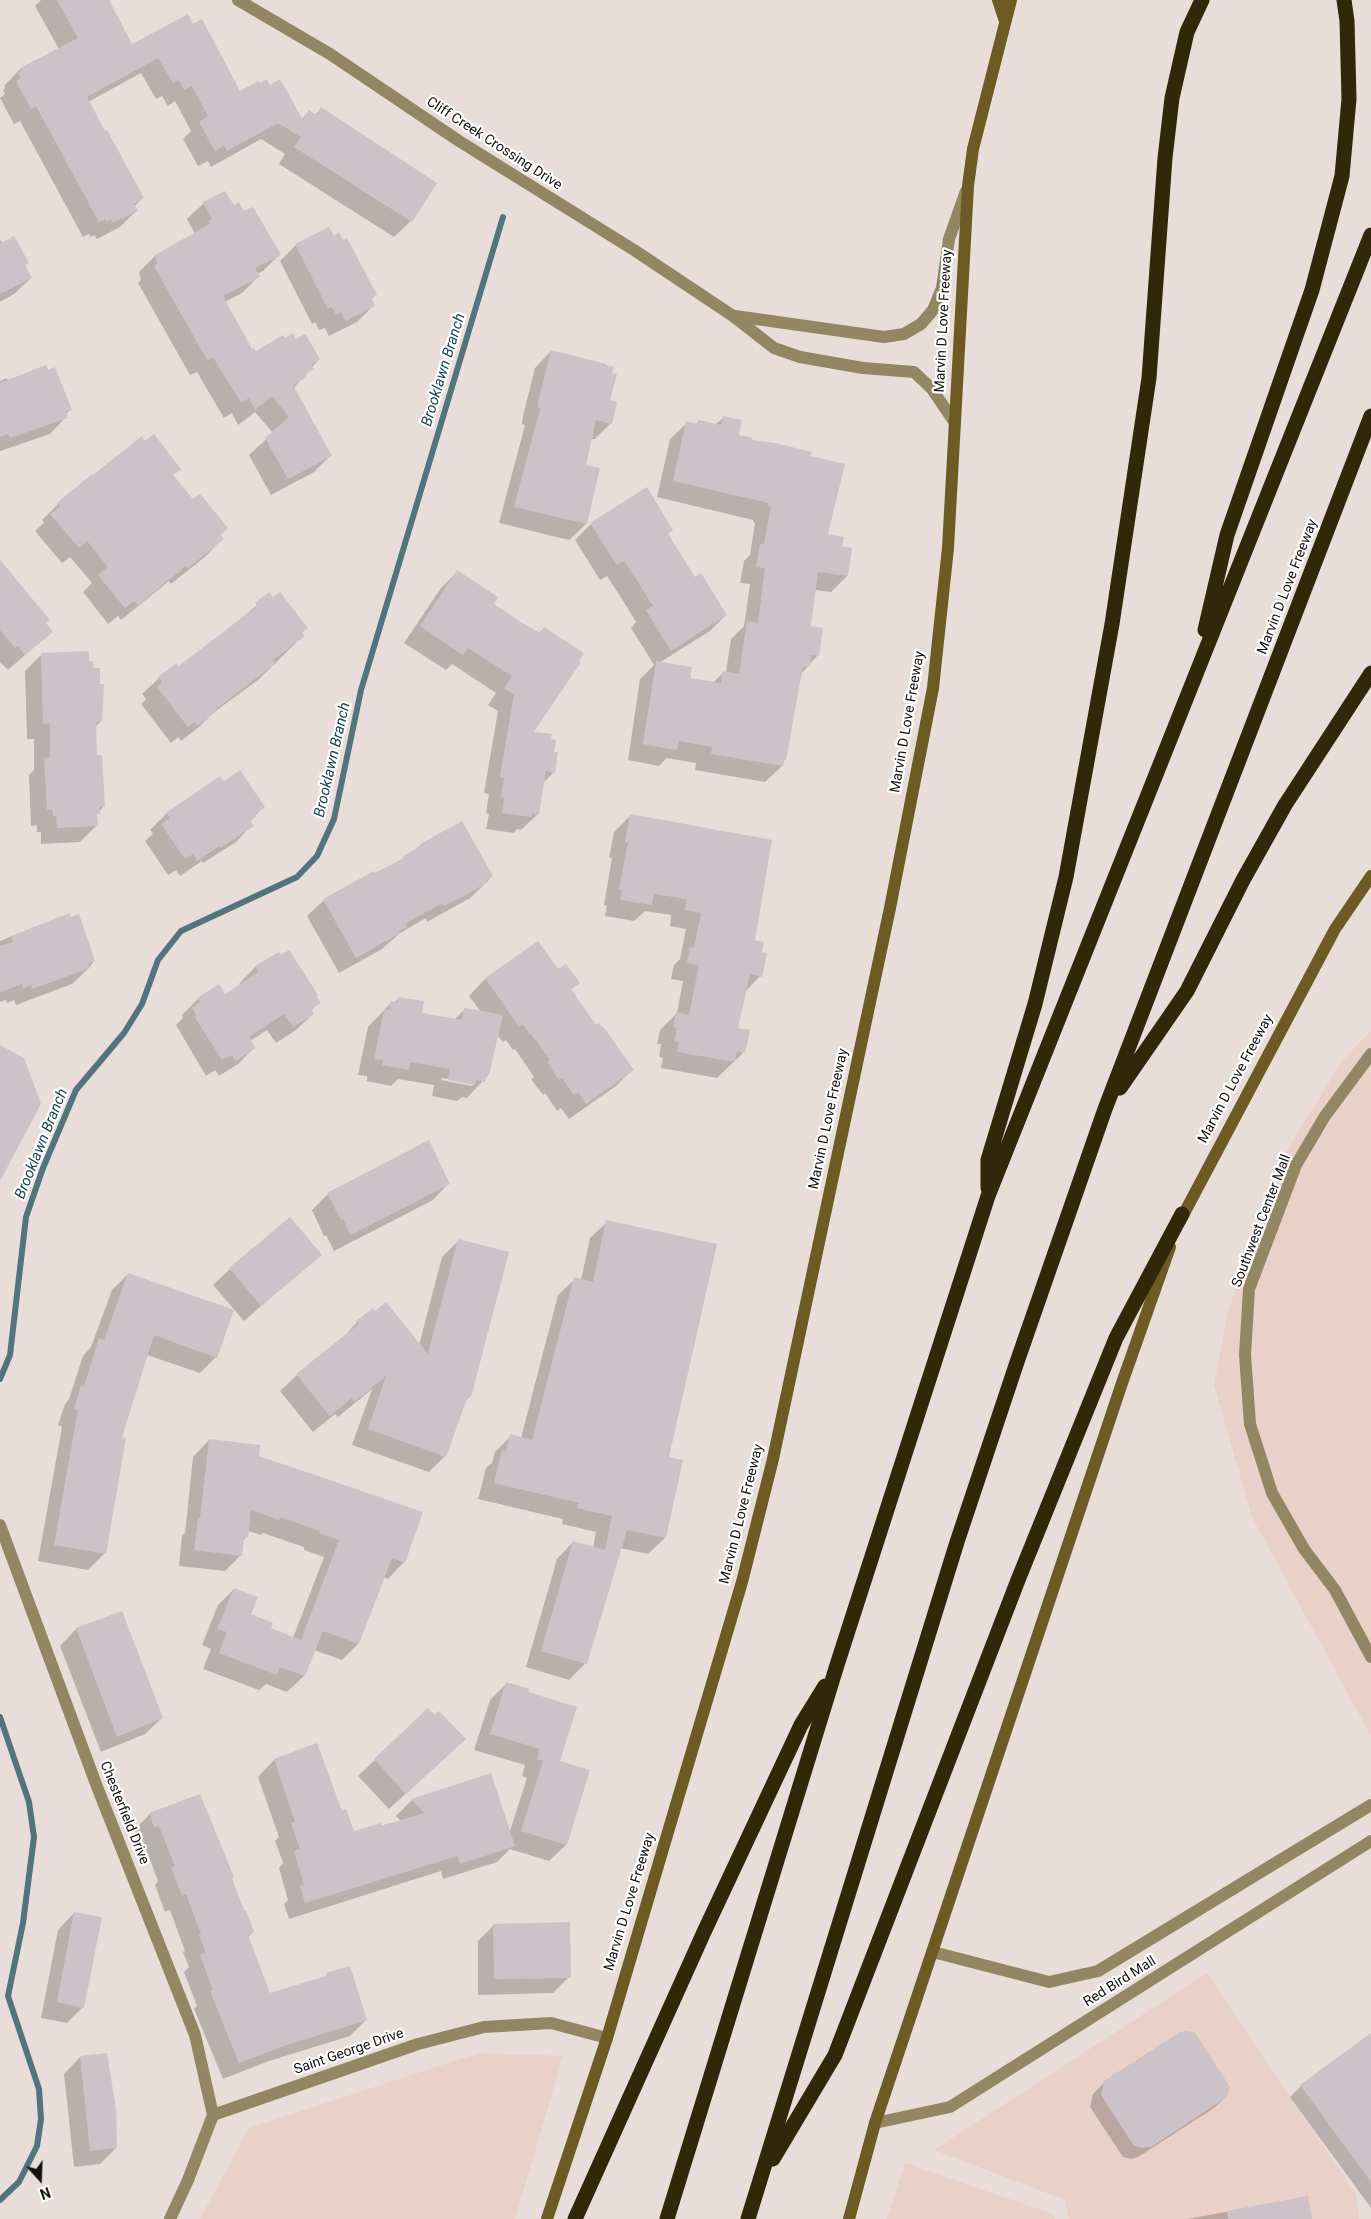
<!DOCTYPE html>
<html>
<head>
<meta charset="utf-8">
<style>
  body { margin:0 }
  #map { position:relative; width:1371px; height:2219px; overflow:hidden; background:#e8ddd9; font-family:Roboto,sans-serif }
  canvas { display:block }
  .north { position:absolute; left:15px; top:2154px; width:50px; height:50px; -webkit-text-stroke:4px #fff; paint-order:stroke; rotate:160deg; font-size:14px; font-weight:700; line-height:20px; text-align:center; color:#120f0e }
  .north::after { content:''; display:block; margin:auto; width:18px; height:22px; background:#120f0e; clip-path:polygon(50% 0,100% 100%,50% 72%,0 100%) }
</style>
</head>
<body>
<div id="map">
<canvas width="1371" height="2219"></canvas>
<div class="north">N</div>
</div>
<script>
const c = document.querySelector('canvas').getContext('2d');
c.lineJoin = 'round';
function fillPath(path, color) { c.fillStyle = color; c.fill(path, 'evenodd'); }
const poly = rows => new Path2D(rows.map(r => 'M' + r).join(''));
function strokePath(path, color, width, dash) { c.strokeStyle = color; c.lineWidth = width; c.lineCap = dash ? 'butt' : 'round'; c.setLineDash(dash || []); c.stroke(path); }
function label(font, color, halo, rows, align = 'center') {
  c.font = font + ' Roboto,sans-serif'; c.lineWidth = 4.5; c.setLineDash([]); c.textBaseline = 'middle'; c.strokeStyle = halo; c.fillStyle = color; for (const [text, x, y, turn = 0] of rows) {
    c.save(); c.translate(x, y); c.rotate((+turn || 0) * Math.PI / 180); c.textAlign = isNaN(turn) ? turn : align; if (halo) c.strokeText(text, 0, 0); c.fillText(text, 0, 0); c.restore();
  }
}
const commercial = poly([
  [1371,1031,1371,1736,1252,1517,1214,1385,1228,1313,1274,1171,1342,1061],
  [1207,1973,1356,2194,1359,2219,1069,2219,1065,2200,934,2150],
  [479,2053,563,2056,515,2219,200,2219,249,2128],
  [905,2163,1053,2214,1054,2219,887,2219]
]);
const shadow = poly([
  [41,0,106,0,131,46,192,25,240,92,269,87,301,120,309,112,315,115,321,108,411,221,394,237,279,164,285,154,261,139,211,167,208,161,198,166,183,139,191,131,175,101,168,106,162,96,156,99,141,73,88,102,142,198,134,207,136,211,120,227,97,239,94,235,90,237,89,234,83,237,20,121,14,124,0,98,5,94,3,90,5,88,4,86,20,69,59,49,35,6],
  [204,203,234,206,243,213,279,255,263,271,257,274,258,277,242,293,225,302,251,351,256,353,285,340,295,340,319,359,293,389,330,456,314,472,271,495,249,455,273,433,255,412,238,425,232,413,224,418,197,372,190,375,138,283,141,280,139,272,155,256,195,234,187,219],
  [333,237,375,295,371,300,374,305,357,322,329,336,325,328,319,330,315,322,312,324,280,261,296,245],
  [0,240,24,266,31,278,14,294,0,302],
  [551,351,611,423,595,439,591,439,585,466,586,524,569,540,499,523,525,425,522,424,523,416,535,368],
  [7,378,8,381,70,410,65,415,66,417,50,434,0,451,0,381],
  [724,417,737,436,809,457,827,535,840,547,847,576,831,592,815,590,810,627,818,655,800,675,785,759,782,766,765,782,695,770,696,763,667,758,659,766,628,760,640,679,654,665,631,628,636,622,620,596,607,576,600,580,575,540,591,524,667,535,694,579,726,615,710,631,659,663,689,679,713,683,724,672,726,672,731,639,744,626,750,584,740,583,744,561,750,555,755,523,753,522,753,520,657,497,670,439,687,423,695,425,698,422,715,425],
  [172,476,222,539,206,556,171,584,169,581,121,620,118,616,108,624,83,592,92,583,70,557,62,563,35,531,44,523,42,520,58,504],
  [0,560,48,620,45,623,51,632,8,670,0,662],
  [457,572,492,604,538,634,544,628,532,732,554,772,543,783,538,814,521,830,517,829,514,833,486,829,489,814,486,813,489,794,484,793,498,711,488,705,496,693,452,664,446,670,404,643,441,588],
  [269,594,303,636,258,680,213,713,199,727,181,741,178,737,171,743,141,704,146,699,142,694,159,678,176,664,178,668,240,620],
  [42,654,88,662,101,721,95,727,96,756,103,807,96,816,96,826,80,842,41,844,41,832,37,832,37,825,31,826,29,775,34,770,34,739,27,739,25,671],
  [220,778,223,783,263,807,250,822,252,825,236,842,203,863,202,861,180,876,176,870,168,875,145,841,153,834,150,830,166,814],
  [630,816,754,941,761,953,760,976,745,992,737,1029,744,1052,717,1078,661,1068,663,1058,659,1057,661,1044,657,1044,660,1030,677,1013,683,981,671,979,674,965,680,959,686,929,670,926,671,915,645,911,634,921,605,916,607,906,604,905,612,858,609,858,614,832],
  [462,822,491,876,487,882,470,898,427,922,426,918,400,933,382,949,339,973,307,916,324,900,399,862,422,844],
  [69,914,94,961,89,968,72,984,16,1005,14,1000,7,1003,6,1000,0,1002,0,941],
  [538,943,558,971,578,983,571,990,596,1026,632,1070,616,1086,569,1119,561,1108,557,1111,545,1093,543,1095,531,1079,534,1077,515,1049,513,1050,506,1040,503,1042,497,1035,488,1075,467,1098,462,1097,457,1101,432,1096,434,1085,398,1079,391,1086,367,1081,367,1076,358,1075,368,1027,391,1003,394,1003,399,998,420,1014,454,1020,465,1009,481,1012,469,996,485,979],
  [442,1078,474,1084,472,1086,441,1080],
  [278,953,319,1002,311,1011,313,1014,296,1030,276,1043,267,1030,250,1041,254,1048,238,1064,219,1076,215,1070,206,1076,176,1025,183,1018,182,1015,198,999,224,995,240,985,239,984,255,967],
  [449,1183,433,1200,334,1251,326,1235,324,1236,312,1210,328,1194],
  [290,1219,320,1255,244,1321,213,1285,230,1269],
  [607,1222,665,1538,648,1554,620,1548,586,1663,569,1680,526,1667,557,1559,573,1542,593,1548,596,1532,562,1524,563,1519,478,1499,486,1468,492,1463,495,1452,511,1436,521,1438,558,1295,575,1279,581,1280,590,1238],
  [459,1240,470,1396,464,1402,445,1456,429,1472,352,1445,372,1389,338,1417,335,1414,313,1432,280,1391,297,1375,342,1339,357,1322,419,1345,442,1257],
  [128,1274,216,1357,200,1373,147,1355,121,1438,104,1554,88,1570,38,1561,62,1427,58,1425,65,1404,69,1399,83,1356,91,1347,112,1290],
  [209,1440,258,1457,404,1562,388,1579,383,1577,358,1644,342,1660,314,1650,304,1676,287,1692,266,1684,259,1690,203,1669,211,1649,202,1645,218,1605,234,1589,249,1615,269,1629,293,1638,324,1557,304,1550,304,1547,263,1533,261,1535,248,1531,247,1536,243,1541,241,1555,225,1571,179,1566,182,1535,185,1533,193,1457],
  [122,1612,162,1718,145,1734,101,1752,60,1646,76,1629],
  [506,1684,558,1762,566,1845,549,1861,510,1849,497,1862,443,1879,441,1871,289,1919,284,1904,288,1900,279,1868,283,1863,275,1841,279,1837,258,1777,274,1760,316,1745,341,1812,354,1832,401,1821,396,1816,412,1800,490,1775,509,1834,527,1778,522,1776,525,1765,474,1750,490,1700],
  [428,1710,434,1717,448,1755,389,1809,358,1776],
  [150,1814,231,1878,253,1932,248,1937,270,1994,323,1978,327,1975,366,2020,350,2036,269,2061,223,2079,194,2009,197,2006,184,1972,189,1967,183,1952,185,1951,170,1910,165,1912,155,1885,158,1881,143,1841,138,1843,134,1830],
  [74,1913,83,2007,67,2023,41,2018,58,1930],
  [494,1925,569,1977,553,1993,478,1995,478,1941],
  [1371,2035,1371,2208,1290,2097,1301,2086],
  [80,2057,116,2148,100,2164,74,2167,64,2074],
  [1105,2082,1226,2097,1214,2108,1138,2157,1132,2159,1123,2157,1090,2107,1093,2094],
  [1306,2197,1311,2219,1188,2219]
]);
const stream = poly([
  [0,1379,10,1355,26,1217,43,1168,76,1090,124,1033,142,1004,158,960,181,931,297,877,317,856,334,819,361,690,503,217],
  [0,1717,29,1802,34,1837,23,1923,8,1996,39,2089,41,2119,37,2146,19,2182,0,2200]
]);
const building = poly([
  [57,0,109,0,132,44,188,14,193,24,202,19,240,91,258,81,260,83,267,79,270,85,280,79,303,120,309,110,316,115,321,107,437,183,412,222,294,147,301,137,278,123,227,151,224,145,215,151,199,122,208,116,192,86,184,90,179,80,173,83,158,58,87,97,105,131,107,130,144,198,134,204,138,211,113,223,111,219,107,222,105,219,99,222,36,106,31,109,16,81,21,78,18,73,21,71,20,68,78,38],
  [225,191,234,205,239,202,244,211,253,207,281,255,255,268,260,277,223,296,252,349,254,348,256,351,283,335,285,338,293,333,296,339,305,334,320,359,311,364,314,369,305,374,307,377,293,385,332,456,288,479,265,438,289,417,272,396,255,410,249,398,241,403,213,357,207,360,154,266,157,264,155,255,210,224,209,221,212,219,203,202],
  [329,227,334,236,339,232,343,240,347,238,377,295,372,298,375,306,346,321,341,312,336,315,332,307,328,309,295,244],
  [14,236,29,263,25,265,32,278,0,294,0,244],
  [551,350,606,364,606,365,614,367,612,373,617,374,610,400,617,402,612,424,596,420,586,465,600,468,587,524,514,507,540,409,538,408,539,398],
  [46,365,48,370,55,367,72,410,66,412,68,418,10,438,8,434,0,437,0,383],
  [723,416,742,420,739,435,752,438,752,440,775,443,812,452,810,456,845,464,828,534,844,537,842,546,852,548,848,576,818,572,811,626,823,628,819,656,811,655,810,667,803,666,786,760,784,759,783,766,711,754,712,747,679,741,677,750,643,744,656,661,692,667,690,678,721,683,723,671,739,674,747,621,758,623,765,568,756,567,760,544,764,544,771,507,768,506,769,503,673,481,686,421,697,424,698,420,721,425],
  [154,434,181,469,173,475,193,499,200,494,228,528,220,535,224,539,188,568,186,566,138,605,134,601,125,608,98,575,108,567,87,541,79,548,50,514,60,507,57,503,92,474,93,475,142,436,145,441],
  [647,487,673,530,668,534,695,577,701,573,727,615,671,651,646,610,653,606,636,579,624,561,617,565,590,523],
  [0,560,50,620,46,623,53,632,25,655,18,646,15,648,0,630],
  [457,570,498,597,494,604,521,622,540,633,544,627,584,653,579,661,581,662,534,732,552,734,551,739,556,740,554,752,558,752,555,773,546,771,539,814,532,813,531,817,502,813,504,797,501,797,504,778,500,777,514,695,504,688,512,676,468,648,463,655,420,626],
  [269,592,273,597,280,592,308,628,302,633,305,636,273,660,276,663,216,709,217,711,197,726,194,722,188,727,157,687,162,682,158,677,176,663,179,666,257,606,255,603],
  [89,651,89,661,93,661,94,668,100,668,100,684,104,684,102,721,96,722,97,755,102,755,105,807,100,807,100,814,97,814,98,826,57,828,56,816,53,816,53,810,47,810,44,758,50,757,50,723,43,724,41,653],
  [240,770,265,807,255,814,256,817,250,821,254,826,220,848,219,846,197,861,193,854,185,859,161,824,170,818,166,813,220,776,224,781],
  [630,814,772,840,755,940,764,942,762,952,767,953,762,977,750,974,738,1028,750,1030,745,1053,737,1051,735,1062,677,1052,679,1042,674,1041,677,1028,673,1027,676,1012,689,1015,699,965,687,963,690,947,694,948,701,913,685,910,687,899,654,894,652,905,620,900,622,890,619,889,628,842,625,842],
  [462,821,493,876,487,880,488,882,466,895,444,906,442,903,415,918,405,924,407,927,399,931,400,933,356,958,323,899,374,871,375,873,404,858,403,856,423,845,422,843],
  [70,913,71,917,79,914,95,961,88,963,90,968,32,989,31,985,23,988,22,984,0,992,0,946,13,942,11,936],
  [538,941,558,969,566,964,580,983,571,989,596,1025,599,1023,605,1029,634,1070,586,1104,578,1092,574,1095,562,1078,559,1080,547,1062,550,1060,531,1034,530,1035,523,1024,519,1027,485,978],
  [289,950,318,995,316,996,321,1003,311,1009,314,1014,293,1027,284,1014,249,1037,256,1048,236,1061,232,1055,222,1060,194,1016,196,1015,192,1008,200,1002,197,998,219,984,225,994,258,972,255,966,279,952,281,955],
  [398,997,424,1001,422,1013,462,1020,464,1008,503,1015,489,1075,486,1075,485,1082,476,1080,475,1085,448,1080,450,1069,410,1062,409,1070,382,1065,383,1060,374,1059,384,1009,389,1010,391,1001,397,1003],
  [0,1045,24,1058,41,1104,0,1181],
  [429,1140,450,1184,351,1235,343,1219,341,1220,327,1193],
  [290,1217,322,1255,261,1306,229,1268],
  [606,1220,717,1244,669,1457,683,1460,666,1538,627,1530,587,1664,541,1651,573,1541,605,1550,612,1516,577,1508,579,1503,494,1483,502,1450,506,1452,510,1434,532,1440,574,1277,593,1282],
  [458,1239,509,1252,471,1397,468,1396,446,1457,368,1429,386,1376,354,1402,352,1398,330,1416,296,1374,359,1324,356,1321,373,1308,375,1311,386,1302,428,1354],
  [128,1273,234,1310,217,1358,154,1335,122,1437,126,1438,106,1554,54,1545,78,1410,74,1409,81,1386,84,1387,99,1338,104,1340],
  [209,1439,260,1445,259,1456,423,1512,405,1563,392,1558,359,1644,323,1631,305,1676,280,1667,277,1675,219,1653,227,1632,217,1629,234,1588,258,1597,251,1614,273,1623,271,1628,301,1640,339,1540,319,1533,320,1531,280,1517,279,1520,251,1510,248,1537,244,1537,242,1556,194,1550,198,1518,200,1518],
  [122,1611,163,1718,117,1737,76,1628],
  [506,1682,529,1689,528,1692,577,1707,560,1761,590,1770,567,1845,521,1831,543,1761,537,1759,540,1749,490,1734],
  [428,1708,434,1715,439,1711,466,1739,406,1794,374,1759],
  [317,1743,342,1811,346,1809,354,1831,381,1823,382,1826,424,1813,411,1799,491,1773,515,1846,460,1864,457,1856,305,1903,300,1886,304,1885,294,1851,300,1849,291,1823,295,1822,274,1759],
  [200,1794,234,1877,232,1878,244,1910,246,1910,254,1932,248,1935,270,1993,326,1976,326,1973,350,1966,367,2020,287,2045,239,2063,210,1991,213,1990,200,1955,206,1953,199,1935,201,1934,186,1894,182,1896,171,1867,175,1866,159,1826,154,1827,149,1813],
  [74,1912,102,1917,84,2008,57,2002],
  [570,1922,571,1978,494,1979,493,1924],
  [1187,2031,1195,2033,1230,2087,1227,2097,1151,2147,1144,2148,1134,2146,1101,2095,1104,2081,1180,2032],
  [1371,2033,1371,2182,1300,2085],
  [107,2053,116,2109,117,2148,90,2151,80,2056],
  [1308,2196,1312,2219,1228,2219,1227,2211]
]);
const minor = poly([
  [1371,1054,1325,1116,1296,1165,1249,1289,1245,1355,1250,1424,1272,1493,1304,1549,1335,1590,1371,1657],
  [933,1952,1049,1982,1098,1971,1371,1805],
  [875,2123,950,2107,1371,1841]
]);
const tertiary = poly([
  [238,0,330,54,459,141,634,250,733,316,774,348,800,357,863,368,914,372,932,389,955,423],
  [735,316,884,337,904,334,921,324,933,310,942,288,949,239,966,191],
  [0,1525,96,1784,195,2035,213,2115],
  [213,2115,418,2044,484,2027,551,2023,607,2038],
  [170,2219,188,2180,213,2115]
]);
const secondary = poly([
  [998,0,1005,21],
  [1180,1221,1335,929,1371,876],
  [547,2219,607,2038,742,1582,773,1459,890,908,933,688,948,548,968,186,973,149,1011,0],
  [849,2219,875,2123,1122,1383,1170,1247]
]);
const motorway = poly([
  [1205,630,1227,535,1312,290,1342,176,1349,99,1347,21,1344,0],
  [1120,1088,1187,991,1243,880,1285,805,1371,673],
  [988,1188,988,1160,1035,1004,1066,877,1112,624,1149,378,1165,158,1172,98,1187,32,1202,0],
  [773,2159,835,2055,1018,1580,1116,1338,1182,1214],
  [575,2219,704,1932,801,1725,825,1686],
  [667,2219,837,1665,988,1196,1371,235],
  [748,2219,957,1542,1017,1362,1105,1109,1371,416]
]);
const streetNames = [
  ["Cliff Creek Crossing Drive",494,144,33],
  ["Marvin D Love Freeway",944,321,-87],
  ["Marvin D Love Freeway",1288,587,-69],
  ["Marvin D Love Freeway",908,722,-80],
  ["Marvin D Love Freeway",1236,1079,-62],
  ["Marvin D Love Freeway",829,1119,-78],
  ["Southwest Center Mall",1262,1221,-69],
  ["Marvin D Love Freeway",742,1514,-76],
  ["Chesterfield Drive",124,1813,68],
  ["Marvin D Love Freeway",630,1902,-73],
  ["Red Bird Mall",1120,1982,-32],
  ["Saint George Drive",349,2052,-19]
];
const waterNames = [
  ["Brooklawn Branch",444,370,-73],
  ["Brooklawn Branch",333,760,-77],
  ["Brooklawn Branch",42,1144,-68]
];
fillPath(commercial, '#e9d0c8');
fillPath(shadow, '#0003');
strokePath(stream, '#52747d', 6);
fillPath(building, '#ccc2c7');
strokePath(minor, '#938663', 12);
strokePath(tertiary, '#938663', 12);
strokePath(secondary, '#6e5b23', 12);
strokePath(motorway, '#31280a', 15);
label('14px', '#120f0e', '#fff', streetNames);
label('italic 15px', '#194651', '#fff', waterNames);
</script>
</body>
</html>
